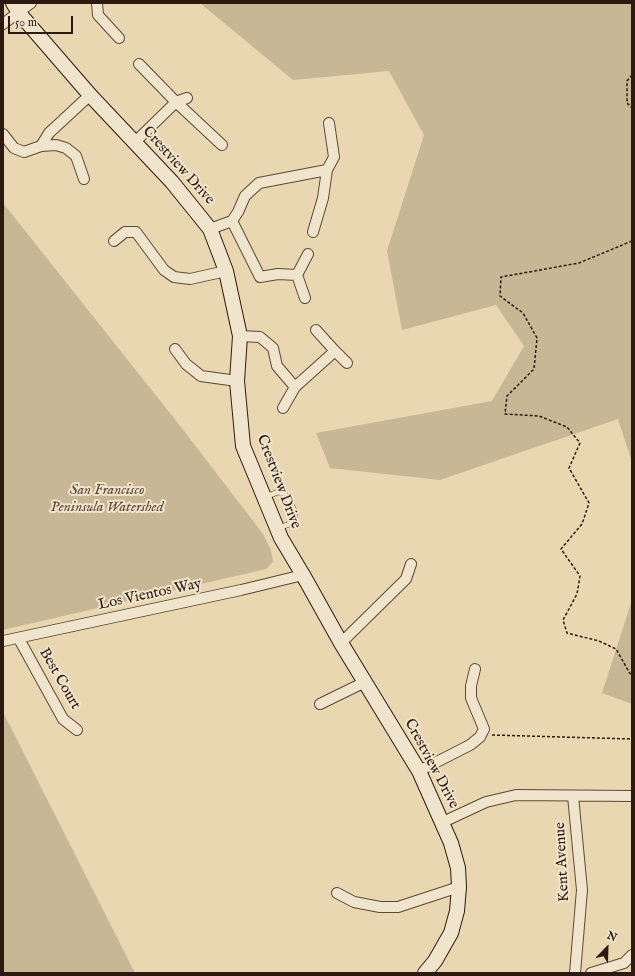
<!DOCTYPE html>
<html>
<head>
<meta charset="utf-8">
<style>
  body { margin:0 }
  #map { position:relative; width:635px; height:976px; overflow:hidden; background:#e8d7b0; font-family:"IM FELL English",serif }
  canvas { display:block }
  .frame { position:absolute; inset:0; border:4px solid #2e1910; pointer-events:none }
  .north { position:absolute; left:587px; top:928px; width:40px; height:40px; -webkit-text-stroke:3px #f0e5cc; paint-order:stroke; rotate:23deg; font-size:11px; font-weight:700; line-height:16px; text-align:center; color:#2e1910 }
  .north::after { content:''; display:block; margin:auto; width:14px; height:18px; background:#2e1910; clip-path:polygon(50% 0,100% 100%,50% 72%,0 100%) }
  .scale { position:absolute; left:8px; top:16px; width:65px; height:18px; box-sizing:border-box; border:2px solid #2e1910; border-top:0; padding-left:5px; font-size:12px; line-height:14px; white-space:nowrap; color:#2e1910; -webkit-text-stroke:3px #f0e5cc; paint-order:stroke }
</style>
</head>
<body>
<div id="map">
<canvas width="635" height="976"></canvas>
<div class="frame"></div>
<div class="north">N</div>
<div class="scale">50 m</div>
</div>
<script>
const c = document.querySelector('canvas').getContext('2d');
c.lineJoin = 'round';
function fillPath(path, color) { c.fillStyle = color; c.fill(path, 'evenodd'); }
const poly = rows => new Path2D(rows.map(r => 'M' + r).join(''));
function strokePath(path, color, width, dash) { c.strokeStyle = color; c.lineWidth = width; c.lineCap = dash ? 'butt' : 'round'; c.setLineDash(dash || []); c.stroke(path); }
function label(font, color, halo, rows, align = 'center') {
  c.font = font + ' "IM FELL English",serif'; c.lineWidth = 4; c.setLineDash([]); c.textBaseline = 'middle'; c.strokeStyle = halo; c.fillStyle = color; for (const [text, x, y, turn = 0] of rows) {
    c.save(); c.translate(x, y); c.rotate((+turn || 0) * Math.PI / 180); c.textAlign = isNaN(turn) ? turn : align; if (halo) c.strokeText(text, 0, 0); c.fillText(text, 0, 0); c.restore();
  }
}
const green = poly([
  [200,3,632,3,632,462,618,419,440,480,330,468,316,433,492,401,524,346,496,305,402,330,387,251,424,135,389,71,293,80],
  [3,203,181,427,263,534,271,550,273,562,266,569,3,630],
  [632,600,632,704,602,693],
  [3,712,135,973,3,973]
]);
const path = poly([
  [632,75,627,81,627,103,632,108],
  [632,241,579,263,501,277,500,296,523,313,537,338,534,369,507,396,505,414,539,416,567,427,580,443,569,468,589,503,582,524,561,549,580,576,577,594,563,620,567,633,599,641,616,649,632,677],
  [492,735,632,739]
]);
const lane = poly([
  [265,497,278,492,284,493,287,497,295,512,295,517,294,521,290,524,278,528]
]);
const street = poly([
  [97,3,98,15,119,38],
  [3,24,31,3],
  [139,64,176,102,222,145],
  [3,134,14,148,24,152,41,146,49,133,90,95],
  [134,143,176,102,187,98],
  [41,146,56,145,66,148,76,156,84,179],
  [232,221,260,277,278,274,297,275,308,254],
  [210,229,232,221,238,212,245,196,259,183,327,170,334,157,329,123],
  [313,232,323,198,327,170],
  [114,241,125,232,136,232,164,270,174,277,190,279,226,271],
  [297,275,305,298],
  [240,336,260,337,273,348,277,366,295,387,335,351,316,330],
  [175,349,186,364,201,376,237,381],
  [335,351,347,363],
  [283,408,295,387],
  [19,639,63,719,77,730],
  [3,641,241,590,303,575],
  [341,643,406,579,411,564],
  [320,704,365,682],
  [419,771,470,745,480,737,484,729,471,698,471,686,475,669],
  [573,796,582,890,575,973],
  [443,822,486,802,516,795,632,796],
  [337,893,354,902,380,907,398,907,459,887],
  [591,973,624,963,632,955]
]);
const secondary = poly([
  [13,3,19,13,90,95,172,182,210,229,226,271,240,336,237,381,243,446,281,538,303,575,341,643,419,771,451,843,458,868,459,887,457,911,451,933,435,961,425,973]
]);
const streetNames = [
  ["Crestview Drive",178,166,48],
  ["Crestview Drive",278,482,69],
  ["Los Vientos Way",150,595,-12],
  ["Best Court",59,679,60],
  ["Crestview Drive",431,764,62],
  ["Kent Avenue",563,862,-93]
];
const parkNames = [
  ["San Francisco",107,491],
  ["Peninsula Watershed",107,508]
];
fillPath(green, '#c8b795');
strokePath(lane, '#5c4838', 6);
strokePath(street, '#5c4838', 12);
strokePath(secondary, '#2e1910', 16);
strokePath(path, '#2e1910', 1.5, [3, 2]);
strokePath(lane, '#f0e5cc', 5);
strokePath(street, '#f0e5cc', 10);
strokePath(secondary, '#f0e5cc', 14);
label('15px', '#2e1910', '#f0e5cc', streetNames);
label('italic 15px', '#5c4838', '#f0e5cc', parkNames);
</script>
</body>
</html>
